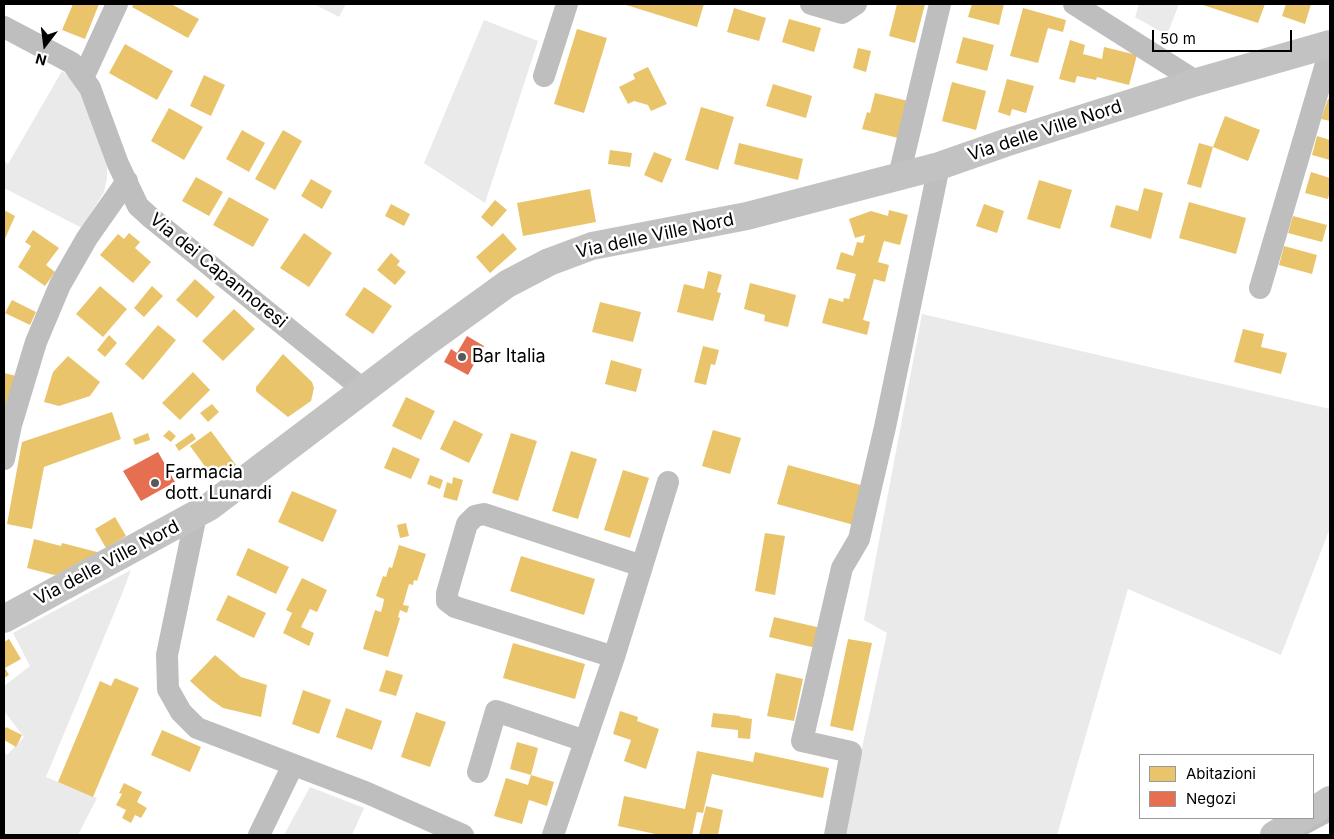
<!DOCTYPE html>
<html>
<head>
<meta charset="utf-8">
<style>
  body { margin:0 }
  #map { position:relative; width:1334px; height:839px; overflow:hidden; background:#fff; font-family:Inter,sans-serif }
  canvas { display:block }
  .frame { position:absolute; inset:0; border:5px solid #000; pointer-events:none }
  .legend { position:absolute; left:1139px; top:754px; width:175px; height:65px; box-sizing:border-box; background:#fff; border:1px solid #999; margin:0; padding:6px 9px; list-style:none; font-size:15px; color:#000 }
  .legend li { display:flex; align-items:center; gap:10px; height:25px }
  .legend b { width:25px; border:1px solid #999 }
  .north { position:absolute; left:20px; top:20px; width:50px; height:50px; -webkit-text-stroke:4px #fff; paint-order:stroke; rotate:195deg; font-size:14px; font-weight:700; line-height:20px; text-align:center; color:#000 }
  .north::after { content:''; display:block; margin:auto; width:18px; height:22px; background:#000; clip-path:polygon(50% 0,100% 100%,50% 72%,0 100%) }
  .scale { position:absolute; left:1152px; top:30px; width:140px; height:22px; box-sizing:border-box; border:2px solid #000; border-top:0; padding-left:6px; font-size:15px; line-height:18px; white-space:nowrap; color:#000; -webkit-text-stroke:4px #fff; paint-order:stroke }
</style>
</head>
<body>
<div id="map">
<canvas width="1334" height="839"></canvas>
<div class="frame"></div>
<ul class="legend">
<li><b style="height:14px;background:#e9c46a"></b>Abitazioni</li>
<li><b style="height:14px;background:#e76f51"></b>Negozi</li>
</ul>
<div class="north">N</div>
<div class="scale">50 m</div>
</div>
<script>
const c = document.querySelector('canvas').getContext('2d');
c.lineJoin = 'round';
function fillPath(path, color) { c.fillStyle = color; c.fill(path, 'evenodd'); }
const poly = rows => new Path2D(rows.map(r => 'M' + r).join(''));
function strokePath(path, color, width, dash) { c.strokeStyle = color; c.lineWidth = width; c.lineCap = dash ? 'butt' : 'round'; c.setLineDash(dash || []); c.stroke(path); }
function label(font, color, halo, rows, align = 'center') {
  c.font = font + ' Inter,sans-serif'; c.lineWidth = 5; c.setLineDash([]); c.textBaseline = 'middle'; c.strokeStyle = halo; c.fillStyle = color; for (const [text, x, y, turn = 0] of rows) {
    c.save(); c.translate(x, y); c.rotate((+turn || 0) * Math.PI / 180); c.textAlign = isNaN(turn) ? turn : align; if (halo) c.strokeText(text, 0, 0); c.fillText(text, 0, 0); c.restore();
  }
}
const green = poly([
  [314,4,346,4,339,17],
  [1139,4,1179,4,1167,35,1135,17],
  [484,20,538,41,485,203,424,163],
  [62,71,71,79,85,94,107,162,107,178,104,192,82,228,4,188,4,161,8,164],
  [922,314,1330,409,1330,528,1281,655,1128,589,1057,835,843,835,887,633,864,620],
  [131,570,122,594,46,777,97,798,78,835,4,835,4,752,7,755,24,737,4,711,4,686,30,666,13,633],
  [310,787,364,808,352,835,284,835]
]);
const homes = poly([
  [73,4,99,4,85,39,62,30],
  [134,4,171,4,199,19,188,38,132,7],
  [623,4,704,4,697,27],
  [897,4,925,4,915,43,889,36],
  [972,4,1004,4,999,25,968,17],
  [1200,4,1265,4,1258,23],
  [1286,4,1311,4,1305,24,1282,16],
  [734,8,766,18,759,41,727,32],
  [1023,8,1066,20,1063,32,1048,28,1038,63,1010,56],
  [789,19,821,28,814,52,782,42],
  [577,29,607,38,584,113,554,104],
  [963,37,994,45,987,71,956,63],
  [1070,40,1085,45,1083,54,1102,59,1104,47,1137,55,1129,85,1097,77,1096,80,1077,76,1075,83,1059,79],
  [125,44,173,71,157,100,109,73],
  [858,48,871,51,866,72,853,68],
  [648,67,667,104,651,111,648,105,634,101,628,104,619,87,635,79,633,74],
  [204,75,225,85,211,116,190,106],
  [1007,79,1034,86,1026,113,1012,109,1010,116,998,112],
  [952,82,986,91,976,130,942,121],
  [773,84,812,96,806,118,766,106],
  [875,93,908,101,898,138,862,129,867,112,870,113],
  [1328,99,1330,99,1330,121,1321,119],
  [701,107,734,117,718,170,685,160],
  [169,108,203,127,184,160,151,141],
  [1225,116,1260,130,1248,161,1213,147,1201,188,1187,184,1199,143,1213,147],
  [242,130,265,143,249,172,226,159],
  [283,130,302,141,275,190,255,179],
  [1317,136,1330,140,1330,160,1312,155],
  [739,143,803,159,798,180,734,164],
  [610,150,632,153,630,167,608,164],
  [654,152,672,159,662,183,644,175],
  [1311,172,1330,178,1330,190,1328,199,1305,193],
  [196,177,223,192,209,216,182,201],
  [311,179,332,191,322,209,301,196],
  [1039,180,1072,190,1060,229,1027,219],
  [1144,188,1163,193,1151,239,1110,227,1116,205,1138,211],
  [590,189,596,222,523,236,517,203],
  [229,197,269,219,253,247,213,225],
  [495,200,507,210,492,227,481,217],
  [1189,202,1246,218,1236,254,1179,238],
  [391,204,410,214,404,226,385,216],
  [984,204,1004,211,997,233,976,226],
  [4,210,15,216,4,241],
  [889,210,908,215,900,245,884,241,878,262,889,265,885,282,874,279,863,320,870,322,867,335,822,323,829,298,843,302,844,298,849,299,856,274,836,269,841,252,853,256,857,242,863,243,865,235,855,238,849,219,871,211,888,216],
  [1293,216,1327,225,1322,242,1288,233],
  [33,230,59,248,46,265,55,272,45,286,18,267,31,246,25,242],
  [129,233,140,242,135,248,151,262,133,283,100,255,118,234,124,239],
  [304,233,332,253,309,287,280,268],
  [503,233,517,249,490,273,476,257],
  [1284,246,1317,255,1312,274,1279,265],
  [391,253,400,261,397,265,406,272,395,285,377,270],
  [708,271,722,275,717,292,721,293,713,321,677,312,684,284,704,289],
  [195,279,215,297,197,318,176,300],
  [750,283,796,295,788,327,764,321,765,315,744,309],
  [100,286,127,309,103,337,76,314],
  [152,286,163,296,144,317,134,308],
  [364,287,392,306,373,334,345,315],
  [12,300,36,312,30,325,5,313],
  [600,302,641,312,633,342,592,332],
  [234,309,255,329,223,361,202,341],
  [158,325,176,340,143,380,125,364],
  [1243,329,1264,334,1261,347,1287,353,1281,374,1234,362],
  [109,335,117,343,105,357,97,350],
  [703,346,719,350,715,365,711,364,706,385,694,382],
  [283,354,312,382,314,388,311,401,288,417,259,394,256,391,256,387],
  [68,356,100,382,90,396,59,406,44,402,53,372],
  [611,360,642,369,636,392,605,384],
  [193,372,210,390,180,420,162,403],
  [4,373,20,377,4,412],
  [406,397,435,411,421,440,392,426],
  [212,404,219,412,208,422,200,413],
  [112,412,121,439,44,467,32,529,7,524,22,442],
  [454,420,483,434,469,463,440,449],
  [169,430,176,436,171,442,163,436],
  [713,430,741,438,730,474,702,466],
  [211,431,236,465,215,480,190,446],
  [148,433,150,440,135,445,133,439],
  [192,433,196,439,179,451,175,445],
  [511,433,537,441,518,501,492,493],
  [393,447,420,459,411,479,384,468],
  [571,451,597,459,578,519,552,511],
  [788,465,864,486,854,525,777,504],
  [623,470,649,478,630,538,604,530],
  [430,475,443,480,440,489,427,484],
  [453,477,463,480,457,501,443,497,447,482,452,484],
  [292,491,337,510,323,542,278,522],
  [115,517,126,536,106,548,95,529],
  [406,523,409,536,400,538,397,525],
  [765,533,785,536,775,595,755,591],
  [34,539,61,546,62,543,97,552,98,555,63,573,54,575,27,568],
  [399,545,426,554,417,581,414,580,413,585,409,584,403,605,409,606,407,613,400,610,398,617,400,618,388,657,363,649,375,610,381,612,383,605,384,599,376,596,383,576,386,577,389,567,392,568],
  [248,548,289,567,276,594,236,575],
  [521,556,595,579,584,615,510,591],
  [302,578,327,590,317,612,310,609,301,627,314,633,309,646,283,633,292,613,286,610],
  [228,595,266,613,254,638,216,620],
  [774,617,821,628,816,648,769,637],
  [9,639,21,659,5,668,9,675,4,678,4,642],
  [848,639,872,643,853,731,830,726],
  [513,643,585,664,575,699,503,678],
  [215,655,241,677,267,685,261,717,223,708,210,699,190,681],
  [386,670,403,675,396,696,379,691],
  [776,673,803,679,794,721,767,716],
  [115,678,139,688,93,797,58,782,100,681,111,686],
  [303,690,331,700,319,734,292,724],
  [346,708,382,721,372,750,336,737],
  [620,711,638,717,637,721,659,729,646,769,624,761,631,740,613,734],
  [416,712,446,722,430,767,401,757],
  [713,713,740,716,740,717,752,719,750,739,738,738,738,730,711,727],
  [6,727,22,735,16,747,4,740,4,731],
  [162,730,201,747,190,772,151,755],
  [517,742,538,748,531,775,510,769],
  [697,751,753,762,755,752,829,768,823,798,712,774,703,813,697,812,692,835,660,835,618,826,624,796,685,809],
  [531,775,554,782,547,806,529,800,522,824,494,816,506,778,528,785],
  [124,783,142,792,137,802,147,808,141,818,135,815,131,823,122,818,126,810,116,805,122,794,119,793],
  [706,806,723,810,718,835,699,835]
]);
const shops = poly([
  [467,336,484,346,468,375,444,362,451,349,457,353],
  [158,452,175,482,141,501,123,471]
]);
const stream = poly([
  [1300,835,1330,819]
]);
const street = poly([
  [811,4,842,13,856,4],
  [1074,4,1197,82],
  [4,27,72,63,90,88,118,164,138,206,150,217,364,390],
  [544,76,567,4],
  [83,78,117,4],
  [899,176,940,4],
  [1260,288,1330,50],
  [4,459,11,425,36,342,60,285,87,238,127,181],
  [196,515,167,655,168,689,181,712,197,728,365,792,463,835],
  [614,657,455,607,447,601,447,593,467,524,475,516,484,514,642,566],
  [478,772,496,711,585,741],
  [259,835,293,765],
  [553,835,614,657,668,482],
  [835,835,851,752,802,741,842,568,859,539,885,427,939,166]
]);
const secondary = poly([
  [4,619,209,507,424,344,507,284,549,262,592,246,747,216,939,166,1005,143,1197,82,1330,44],
  [1313,811,1330,800],
  [1274,835,1302,818]
]);
const markers = [
  [462,357,5,"#595959"],
  [155,483,5,"#595959"]
];
const streetNames = [
  ["Via delle Ville Nord",1045,131,-18],
  ["Via delle Ville Nord",655,236,-12],
  ["Via dei Capannoresi",218,271,39],
  ["Via delle Ville Nord",107,563,-28]
];
const poiNames = [
  ["Bar Italia",472,357],
  ["Farmacia",165,473],
  ["dott. Lunardi",165,494]
];
fillPath(green, '#eaeaea');
fillPath(homes, '#e9c46a');
fillPath(shops, '#e76f51');
strokePath(stream, '#bcbcbc', 5.5);
strokePath(street, '#bebebe', 22);
strokePath(secondary, '#c2c2c2', 28);
for (const [x, y, r, color] of markers) { const dot = new Path2D(); dot.arc(x, y, r, 0, 2 * Math.PI); c.fillStyle = color; c.fill(dot); strokePath(dot, '#fff', 2); }
label('18px', '#000', '#fff', streetNames);
label('18px', '#000', '#fff', poiNames, 'left');
</script>
</body>
</html>
